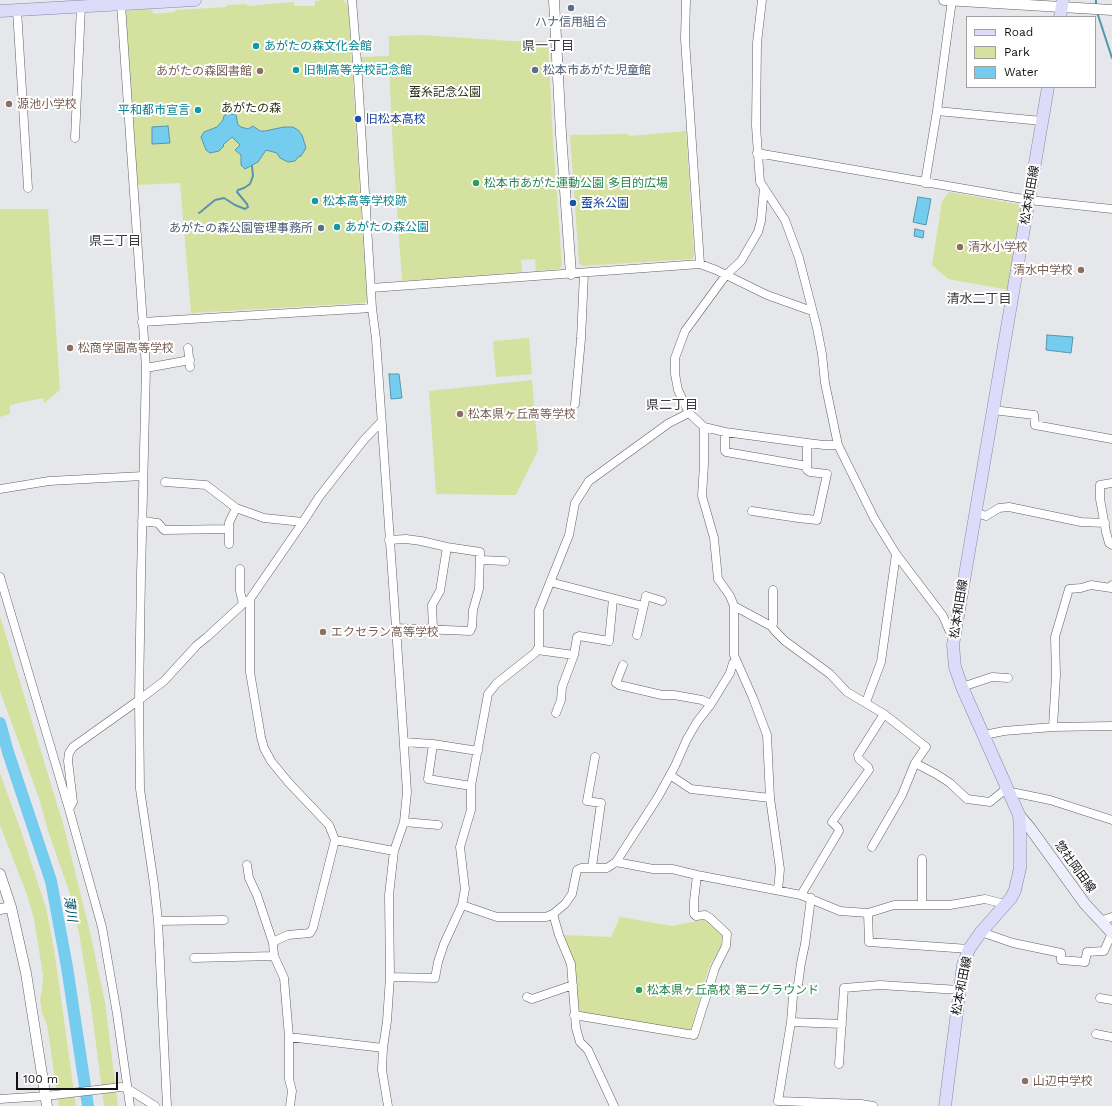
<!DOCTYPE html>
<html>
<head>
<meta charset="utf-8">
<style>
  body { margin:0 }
  #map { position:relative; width:1112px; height:1106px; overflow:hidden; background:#e6e7ea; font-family:"Work Sans",sans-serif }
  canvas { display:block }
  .legend { position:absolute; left:966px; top:16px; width:130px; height:72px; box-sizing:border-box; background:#fff; border:1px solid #a0a0a1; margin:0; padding:5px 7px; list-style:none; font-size:12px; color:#121213 }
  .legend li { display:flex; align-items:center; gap:8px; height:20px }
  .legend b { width:20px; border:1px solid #a0a0a1 }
  .scale { position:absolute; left:16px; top:1072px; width:102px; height:18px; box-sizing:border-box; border:2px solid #121213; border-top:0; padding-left:5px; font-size:12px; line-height:14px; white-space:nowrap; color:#121213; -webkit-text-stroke:3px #fff; paint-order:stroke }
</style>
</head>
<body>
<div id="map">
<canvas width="1112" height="1106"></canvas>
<ul class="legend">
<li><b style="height:5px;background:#dddbfa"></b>Road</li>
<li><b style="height:11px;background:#d5e19f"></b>Park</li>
<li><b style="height:11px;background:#74cdef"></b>Water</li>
</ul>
<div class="scale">100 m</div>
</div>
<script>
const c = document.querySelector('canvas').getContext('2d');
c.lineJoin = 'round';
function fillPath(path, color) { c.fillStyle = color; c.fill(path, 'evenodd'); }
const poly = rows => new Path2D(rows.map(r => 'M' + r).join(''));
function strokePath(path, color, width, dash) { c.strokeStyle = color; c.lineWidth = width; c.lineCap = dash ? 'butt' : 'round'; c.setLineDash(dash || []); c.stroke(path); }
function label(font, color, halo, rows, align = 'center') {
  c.font = font + ' "Work Sans","Noto Sans JP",sans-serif'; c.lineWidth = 4; c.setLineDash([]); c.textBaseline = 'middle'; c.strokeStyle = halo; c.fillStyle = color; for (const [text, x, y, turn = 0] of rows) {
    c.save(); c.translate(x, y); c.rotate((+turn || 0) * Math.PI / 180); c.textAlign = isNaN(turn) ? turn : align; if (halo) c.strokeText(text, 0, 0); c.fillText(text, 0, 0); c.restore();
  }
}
const green = poly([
  [324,0,343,0,348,5,367,301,364,303,191,313,180,183,138,185,132,116,125,11,151,9,154,14,174,12,176,10,226,7,227,5,246,4,248,6,294,2,294,6,315,6,315,1],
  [421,35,511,41,548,41,553,140,562,266,559,269,536,271,535,259,521,260,522,272,402,281,393,150,389,65,360,66,360,57,389,56,389,36],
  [686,131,694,256,692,259,582,266,579,263,570,135,628,134,629,136],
  [949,192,1023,205,1009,290,948,279,932,265,942,201],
  [0,209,48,209,60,390,44,403,43,398,10,405,10,414,0,417],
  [529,338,532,374,496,377,493,341],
  [532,380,538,450,516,495,436,494,429,391],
  [0,616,64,827,90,932,105,1002,118,1106,104,1106,91,1006,79,933,69,891,48,831,40,801,0,691],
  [0,773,22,834,46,908,54,949,76,1106,59,1106,47,1025,42,1013,40,1000,42,990,43,975,34,919,27,895,0,825],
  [620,917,673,926,705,919,722,935,721,946,709,967,691,1029,689,1030,578,1013,562,935,611,937]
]);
const water = poly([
  [228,113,236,115,238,125,241,127,248,129,253,126,260,131,265,131,284,127,293,127,298,130,302,135,306,148,301,156,298,157,295,161,288,162,280,158,277,153,266,150,258,162,245,169,241,165,241,155,235,150,240,145,232,137,223,145,224,146,219,151,210,153,206,150,201,137,204,132,217,127,223,120,224,116,228,113],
  [168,126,170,143,152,144,152,127,168,126],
  [918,197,931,199,926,225,913,222,918,197],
  [915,229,924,231,923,238,914,236,915,229],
  [1047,335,1073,337,1071,353,1046,350,1047,335],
  [389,374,399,374,402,398,391,399,389,374]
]);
const stream = poly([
  [1096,0,1096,6],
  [1097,12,1112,58],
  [204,209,215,200,224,198,235,205,245,209,248,207,247,204,237,192,238,190,244,188,250,184,253,176,252,166],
  [199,213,203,210]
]);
const river = poly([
  [0,723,8,752,51,881,67,967,88,1106]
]);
const minor = poly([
  [352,0,357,62,372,308,376,339,401,700,407,792,404,822,394,851,389,895,390,977,387,1021,383,1048,382,1070,388,1106],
  [686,0,685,39,700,264],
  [762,0,757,43,756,126,760,182,785,220,799,258,817,328,822,354,825,383,838,445,874,518,896,554,943,616,949,630,954,637],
  [121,4,146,368,141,575,139,700,140,789,154,884,158,921,167,1106],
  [17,10,28,188],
  [937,111,1042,121],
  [75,138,81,6],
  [757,153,1029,200,1112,209],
  [925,183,937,111,952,0],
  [764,188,761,221,758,232,741,261,726,275,685,331,675,358,675,374,678,390,689,413,704,427,704,464,702,496,714,538,718,579,730,596,734,606,734,655,753,698,767,735,770,798,780,869,778,890],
  [371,288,700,264,716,270,767,295,812,311],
  [142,322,372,308],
  [188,348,190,367],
  [146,368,190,360],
  [575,404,581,339,584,273],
  [993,410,1034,415,1035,425,1112,439],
  [704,427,725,432,807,443,824,445,838,445],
  [725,432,725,451,726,452,807,466],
  [165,482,206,485,236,508],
  [1112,483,1100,485,1100,499,1106,532,1109,543,1112,545],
  [0,489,49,481,143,476],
  [752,511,798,518,817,520,827,474,810,472,807,470,807,443],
  [975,512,986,516,999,508,1009,507,1081,522,1105,523],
  [142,521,158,523,164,530,228,529],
  [389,540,406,539,421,541,447,547,480,552,479,589,473,610,472,627,470,631,395,628],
  [229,544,229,523,236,508,264,518,303,522],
  [480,560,505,561],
  [240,569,240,591,243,604],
  [0,577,69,809,102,927,117,1014,130,1106],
  [550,582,643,606],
  [250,599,250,672,261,737,264,748,271,761,289,783,329,825,335,840,313,928,310,933,288,935,277,940,273,943,274,956,284,978,289,1037,289,1079,292,1091,290,1106],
  [734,606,771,626,776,632,785,641,830,674,847,692,884,714,926,747,915,763,902,795,872,847],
  [771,626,773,624,773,590],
  [433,630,432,605,440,591,447,547],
  [637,635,646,596,662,601],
  [537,650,574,655],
  [623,665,616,683,619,685,662,695,674,695,702,700,711,704],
  [962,687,992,677,1008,678],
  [866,702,881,662,896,554],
  [556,713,561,700,562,687,574,655,577,637,579,636,609,641,613,599],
  [1053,727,1056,675,1055,637,1069,589,1081,588,1091,585,1111,588,1112,585],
  [984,735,1004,731,1053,727,1112,726],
  [404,742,433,744,478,751],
  [433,744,428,779,471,786],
  [915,763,936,774,950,783,967,799,990,802,1007,788],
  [670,775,691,789,770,798],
  [1009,793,1016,793,1050,800,1112,820],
  [69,809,73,802,68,761,69,753,73,747,139,700,164,681,197,645,207,637,243,604,250,599,303,522,319,497,363,441,381,422],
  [404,822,438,825],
  [335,840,394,851],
  [616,862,653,869,672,869,697,875,801,895,840,911,868,913,894,905,950,905,985,899,1005,904],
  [247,865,249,878,257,895,273,943],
  [592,867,601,803,587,801,595,757],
  [801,895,839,831,838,828,832,822,869,770,868,767,859,759,858,755,884,714],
  [811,898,805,944,801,963,798,985,793,996,791,1022,778,1101,861,1104,873,1106],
  [462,905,497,917,546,917,553,914,565,904,572,894,577,870,581,868,607,868,616,862,658,797,675,766,687,739,697,722,711,704,730,673,733,663,736,661],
  [922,905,922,859],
  [868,913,869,942,969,949],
  [553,914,559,935,571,964,576,1028,580,1042,588,1050,614,1106],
  [158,921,224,920],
  [1100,921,1112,917],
  [981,932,1013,943,1061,953,1061,960,1085,962,1087,952,1104,951,1112,933],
  [194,958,274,956],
  [390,977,435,978,438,962,444,944,462,905,465,889,460,847,471,810,471,786,488,694,497,683,535,653,537,650,539,646,539,610,569,535,575,503,589,481,669,423,689,413],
  [527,997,532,999,573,985],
  [1100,998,1112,1000],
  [574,1015,694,1035,715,968,726,946,727,934,710,918,705,915,696,916,694,914,694,901,697,875],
  [791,1022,842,1024],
  [1096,1034,1112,1037],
  [289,1037,383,1048],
  [839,1064,844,988,880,985,959,990],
  [0,1099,46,1096,121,1087,128,1089,155,1106]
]);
const tertiary = poly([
  [554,0,561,134,571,274],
  [944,0,1112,10],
  [0,874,11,907,26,973,47,1106],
  [0,909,11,907]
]);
const secondary = poly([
  [1019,815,1030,828,1085,904,1112,933]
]);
const primary = poly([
  [0,11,195,0],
  [1060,17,1063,0],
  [945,1106,963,965,969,949,981,932,1011,898,1015,890,1020,868,1020,830,1019,815,962,687,955,667,953,645,1048,87]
]);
const markers = [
  [571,8,4,"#5c6f8a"],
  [256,46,4,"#0f9aa8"],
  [296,70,4,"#0f9aa8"],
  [535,70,4,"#5c6f8a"],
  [260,71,4,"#8d6e63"],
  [9,104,4,"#8d6e63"],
  [198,110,4,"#0f9aa8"],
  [358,119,4,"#1a4fb4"],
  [476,183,4,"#2e9e5b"],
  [315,201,4,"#0f9aa8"],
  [573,203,4,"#1a4fb4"],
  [337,227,4,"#0f9aa8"],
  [321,228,4,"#5c6f8a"],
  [960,247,4,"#8d6e63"],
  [1081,270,4,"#8d6e63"],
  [70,348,4,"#8d6e63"],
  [460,414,4,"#8d6e63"],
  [323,632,4,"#8d6e63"],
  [639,990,4,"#2e9e5b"],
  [1025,1081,4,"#8d6e63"]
];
const serviceNames = [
  ["ハナ信用組合",571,22],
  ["松本市あがた児童館",543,70,"left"],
  ["あがたの森公園管理事務所",313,228,"right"]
];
const cultureNames = [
  ["あがたの森文化会館",264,46],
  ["旧制高等学校記念館",304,70],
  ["平和都市宣言",190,110,"right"],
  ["松本高等学校跡",323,201],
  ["あがたの森公園",345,227]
];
const educationNames = [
  ["あがたの森図書館",252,71,"right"],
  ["源池小学校",17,104],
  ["清水小学校",968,247],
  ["清水中学校",1073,270,"right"],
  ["松商学園高等学校",78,348],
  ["松本県ヶ丘高等学校",468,414],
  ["エクセラン高等学校",331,632],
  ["山辺中学校",1033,1081]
];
const parkNames = [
  ["蚕糸記念公園",445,92],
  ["あがたの森",251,108]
];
const transitNames = [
  ["旧松本高校",366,119],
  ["蚕糸公園",581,203]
];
const leisureNames = [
  ["松本市あがた運動公園 多目的広場",484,183],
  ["松本県ヶ丘高校 第二グラウンド",647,990]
];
const streetNames = [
  ["松本和田線",1030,195,-80],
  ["松本和田線",959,609,-81],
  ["惣社岡田線",1075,867,54],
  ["松本和田線",962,986,-79]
];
const neighbourhoodNames = [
  ["県一丁目",548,46],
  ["県三丁目",115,241],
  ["清水二丁目",979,299],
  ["県二丁目",672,405]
];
const waterNames = [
  ["薄川",70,909,81]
];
fillPath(green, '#d5e19f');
fillPath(water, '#74cdef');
strokePath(water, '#5795ad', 1);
strokePath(stream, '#5795ad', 2);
strokePath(river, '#74cdef', 12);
strokePath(minor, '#616164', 9);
strokePath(tertiary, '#616164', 11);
strokePath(secondary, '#616164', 12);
strokePath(primary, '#8885a7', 13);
strokePath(minor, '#fff', 8);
strokePath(tertiary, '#fff', 10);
strokePath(secondary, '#eeedfc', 11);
strokePath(primary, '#dddbfa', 12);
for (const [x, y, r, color] of markers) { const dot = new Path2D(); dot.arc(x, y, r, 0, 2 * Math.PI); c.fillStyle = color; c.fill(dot); strokePath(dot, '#fff', 1.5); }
label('12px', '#4e5e75', '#fff', serviceNames);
label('12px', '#0d838f', '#fff', cultureNames, 'left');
label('12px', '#785e54', '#fff', educationNames, 'left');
label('12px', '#2c3111', '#fff', parkNames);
label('12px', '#164399', '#fff', transitNames, 'left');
label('12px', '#27864d', '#fff', leisureNames, 'left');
label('12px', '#121213', '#fff', streetNames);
label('13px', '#3a3b3d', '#fff', neighbourhoodNames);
label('italic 13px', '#005067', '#fff', waterNames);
</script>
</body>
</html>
